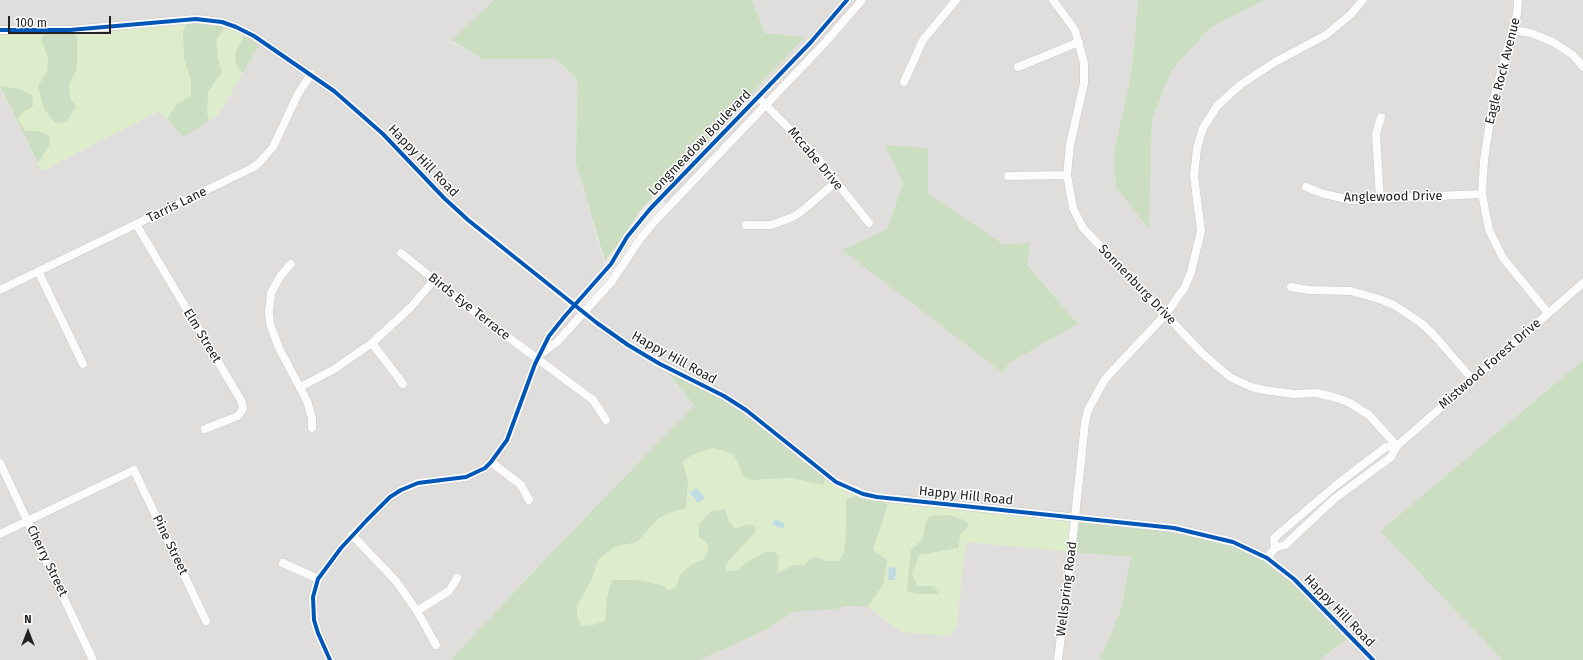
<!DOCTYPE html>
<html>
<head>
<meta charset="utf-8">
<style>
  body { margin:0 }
  #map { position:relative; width:1583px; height:660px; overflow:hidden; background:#f0eeeb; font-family:"Fira Sans",sans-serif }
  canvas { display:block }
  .north { position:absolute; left:8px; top:612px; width:40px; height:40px; -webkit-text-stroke:3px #fff; paint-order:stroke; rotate:0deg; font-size:11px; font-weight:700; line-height:16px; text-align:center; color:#222 }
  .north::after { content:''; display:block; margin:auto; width:14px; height:18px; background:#222; clip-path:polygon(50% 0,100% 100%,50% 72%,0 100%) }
  .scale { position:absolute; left:8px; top:16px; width:103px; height:18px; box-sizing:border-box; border:2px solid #222; border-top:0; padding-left:5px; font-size:12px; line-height:14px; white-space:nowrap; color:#222; -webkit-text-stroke:3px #fff; paint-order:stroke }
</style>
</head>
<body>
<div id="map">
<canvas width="1583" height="660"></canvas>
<div class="north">N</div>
<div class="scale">100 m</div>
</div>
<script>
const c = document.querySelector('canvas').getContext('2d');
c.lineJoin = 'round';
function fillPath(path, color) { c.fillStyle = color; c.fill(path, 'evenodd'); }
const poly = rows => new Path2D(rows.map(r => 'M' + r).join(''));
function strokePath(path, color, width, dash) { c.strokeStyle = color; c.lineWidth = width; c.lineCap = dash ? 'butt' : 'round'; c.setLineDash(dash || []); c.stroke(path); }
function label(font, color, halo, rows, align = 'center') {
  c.font = font + ' "Fira Sans",sans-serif'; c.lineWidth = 3; c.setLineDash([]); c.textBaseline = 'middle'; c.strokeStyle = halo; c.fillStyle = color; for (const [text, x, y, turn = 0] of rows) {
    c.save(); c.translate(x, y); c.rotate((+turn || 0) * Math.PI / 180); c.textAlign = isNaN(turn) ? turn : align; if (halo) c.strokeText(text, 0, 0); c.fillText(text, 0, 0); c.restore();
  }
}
const residential = poly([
  [0,0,494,0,451,41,482,59,556,59,577,79,576,163,606,269,574,304,584,312,666,209,661,189,805,37,765,33,752,0,1138,0,1131,75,1149,228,1152,120,1171,71,1210,28,1265,0,1583,0,1583,360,1380,531,1502,660,1319,660,1351,637,1308,591,878,496,850,488,660,365,694,405,548,556,452,658,454,660,0,660,0,88,42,171,159,111,183,137,219,114,69,30,0,29],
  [885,145,928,193,1003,244,1027,263,1078,324,1008,364,1002,372,843,250,887,229,903,184],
  [965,541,1132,557,1121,609,1102,658,1103,660,700,660,768,629,793,611,836,609,850,606,868,607,902,632,956,629]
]);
const grass = poly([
  [209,20,262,41,219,114,183,137,159,111,42,171,0,88,0,30],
  [713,448,733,454,740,467,742,475,763,480,790,478,824,485,826,475,863,494,846,499,846,531,844,552,839,561,826,561,814,556,804,565,794,565,777,573,777,564,750,560,737,570,727,571,725,567,734,555,755,533,748,524,735,529,729,521,725,509,707,543,708,550,704,559,692,564,677,587,669,590,661,585,607,597,605,620,593,625,582,626,577,617,577,606,592,579,598,560,615,547,637,542,659,518,672,512,686,508,688,482,683,462,692,455],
  [877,497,1075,518,1072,552,966,542,956,629,949,636,902,632,868,607,883,585,873,550,888,506]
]);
const forest = poly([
  [494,0,752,0,765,33,805,37,641,210,605,262,576,163,577,79,556,59,482,59,451,40],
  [1138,0,1265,0,1210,28,1171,71,1152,120,1149,229,1116,187,1114,153,1131,75],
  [189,20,222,22,223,30,216,40,218,59,222,72,208,92,207,113,209,121,183,137,167,119,178,103,191,96,191,80,184,58,183,31],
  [70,30,77,38,77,69,69,84,70,98,76,107,66,122,55,123,44,109,38,86,47,72,48,57,41,39,46,31],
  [246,32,262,41,243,73,235,63,236,52],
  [0,86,19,89,32,95,33,106,23,112,18,120,25,131,39,131,49,136,50,144,38,163],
  [885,145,928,148,928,193,1003,244,1030,243,1027,264,1078,324,1008,364,1003,373,842,250,887,229,903,184],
  [1583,360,1583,660,1502,660,1380,531],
  [660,364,724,396,826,475,824,485,790,478,751,480,742,475,740,467,733,454,713,448,692,455,683,462,688,482,686,508,672,512,659,518,637,542,615,547,598,560,592,579,577,606,577,617,582,626,593,625,605,620,607,597,612,580,637,580,661,585,669,590,676,587,680,575,692,564,704,559,708,550,707,543,699,537,699,524,711,511,725,509,729,521,735,529,748,524,755,526,755,533,734,555,725,566,727,571,737,570,750,560,765,552,774,552,779,556,777,573,794,565,804,565,814,556,826,561,839,561,844,552,846,531,846,499,863,494,877,497,888,505,873,550,887,560,883,585,868,607,850,606,836,609,793,612,768,629,700,660,454,660,452,658,548,556,694,405],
  [948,515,964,520,969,525,960,535,958,548,919,555,912,573,917,586,934,586,939,594,916,594,907,591,911,550,923,539,926,522,930,516],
  [1075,518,1210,535,1267,558,1351,637,1319,660,1104,660,1101,658,1121,609,1131,557,1072,552]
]);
const water = poly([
  [696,488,705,498,698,503,690,493],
  [775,519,785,524,783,529,772,524],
  [889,567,896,568,895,580,888,580]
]);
const minor = poly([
  [1053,0,1075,30,1084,63,1084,83,1070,145,1067,175,1073,208,1083,228,1203,354,1230,377,1251,387,1264,390,1294,394,1317,393,1337,398,1350,403,1369,415,1397,446],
  [1518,0,1517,14,1493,101,1484,160,1482,194,1489,230,1503,258,1548,313],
  [0,30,70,30,196,19,222,22,236,27,254,36,334,91,383,134,444,198,468,220,597,323,628,345,660,364,724,396,746,410,836,482,863,494,877,497,1174,528,1233,542,1267,558,1294,579,1373,660],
  [1513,30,1531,33,1553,42,1573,55,1583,67],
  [1018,67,1079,42],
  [904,82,923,40,956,0],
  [762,101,815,155,869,223],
  [1008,176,1067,175],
  [1306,187,1324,194,1351,200,1482,194],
  [1380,199,1376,134,1381,117],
  [136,224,242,402,243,409,238,416,205,429],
  [746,225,771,225,793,217,802,211,836,182],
  [401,253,473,311,593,400,606,420],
  [291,264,281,275,271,293,269,312,270,324,279,348,307,401,312,418,312,428],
  [38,271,83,364],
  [1291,287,1309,290,1351,291,1379,299,1394,305,1421,323,1433,334,1472,379],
  [0,290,252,168,260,162,273,147,298,94,311,74],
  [372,343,403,384],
  [542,353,557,342,612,281,640,239,654,222,821,47,862,0],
  [300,387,333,370,372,343,411,307,434,280],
  [491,462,521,485,529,500],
  [0,463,93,660],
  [0,534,134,470,206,621],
  [352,535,396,581,417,611,436,645],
  [1275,548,1274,538,1335,486,1386,447,1397,446],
  [1267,558,1275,548,1285,545,1334,499,1391,457,1397,446,1583,283],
  [283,563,318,579],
  [417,611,449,591,457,578],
  [330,660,318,633,314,620,313,597,318,579,341,548,367,520,390,497,401,490,418,483,466,477,485,468,491,462,507,440,535,364,549,336,565,316,611,264,627,237,650,209,811,42,847,0],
  [1058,660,1070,564,1085,423,1088,410,1105,379,1166,314,1185,287,1191,272,1201,231,1194,176,1197,148,1203,128,1217,106,1240,85,1275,62,1326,35,1350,15,1363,0]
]);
const cycleway = poly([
  [0,30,70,30,196,19,222,22,236,27,254,36,334,91,383,134,444,198,468,220,597,323,628,345,660,364,724,396,746,410,836,482,863,494,877,497,1174,528,1233,542,1267,558,1294,579,1373,660],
  [330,660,318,633,314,620,313,597,318,579,341,548,367,520,390,497,401,490,418,483,466,477,485,468,491,462,507,440,535,364,549,336,565,316,611,264,627,237,650,209,811,42,847,0]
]);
const streetNames = [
  ["Eagle Rock Avenue",1503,71,-76],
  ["Longmeadow Boulevard",700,143,-46],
  ["Mccabe Drive",815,159,50],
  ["Happy Hill Road",423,161,46],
  ["Anglewood Drive",1393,197,-1],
  ["Tarris Lane",177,205,-26],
  ["Sonnenburg Drive",1137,285,46],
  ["Birds Eye Terrace",469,307,38],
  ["Elm Street",202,336,59],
  ["Happy Hill Road",674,358,29],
  ["Mistwood Forest Drive",1490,364,-41],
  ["Happy Hill Road",966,496,6],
  ["Pine Street",170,545,64],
  ["Cherry Street",47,561,64],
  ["Wellspring Road",1067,589,-83],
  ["Happy Hill Road",1339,611,46]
];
fillPath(residential, '#dfdedc');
fillPath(grass, '#ddeccb');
fillPath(forest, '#cbdec1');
fillPath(water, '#bfdbe3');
strokePath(minor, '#c9c8c7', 9);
strokePath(minor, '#fdfcfc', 8);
strokePath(cycleway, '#0057b8', 4);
label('13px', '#222', '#fff', streetNames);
</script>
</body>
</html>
